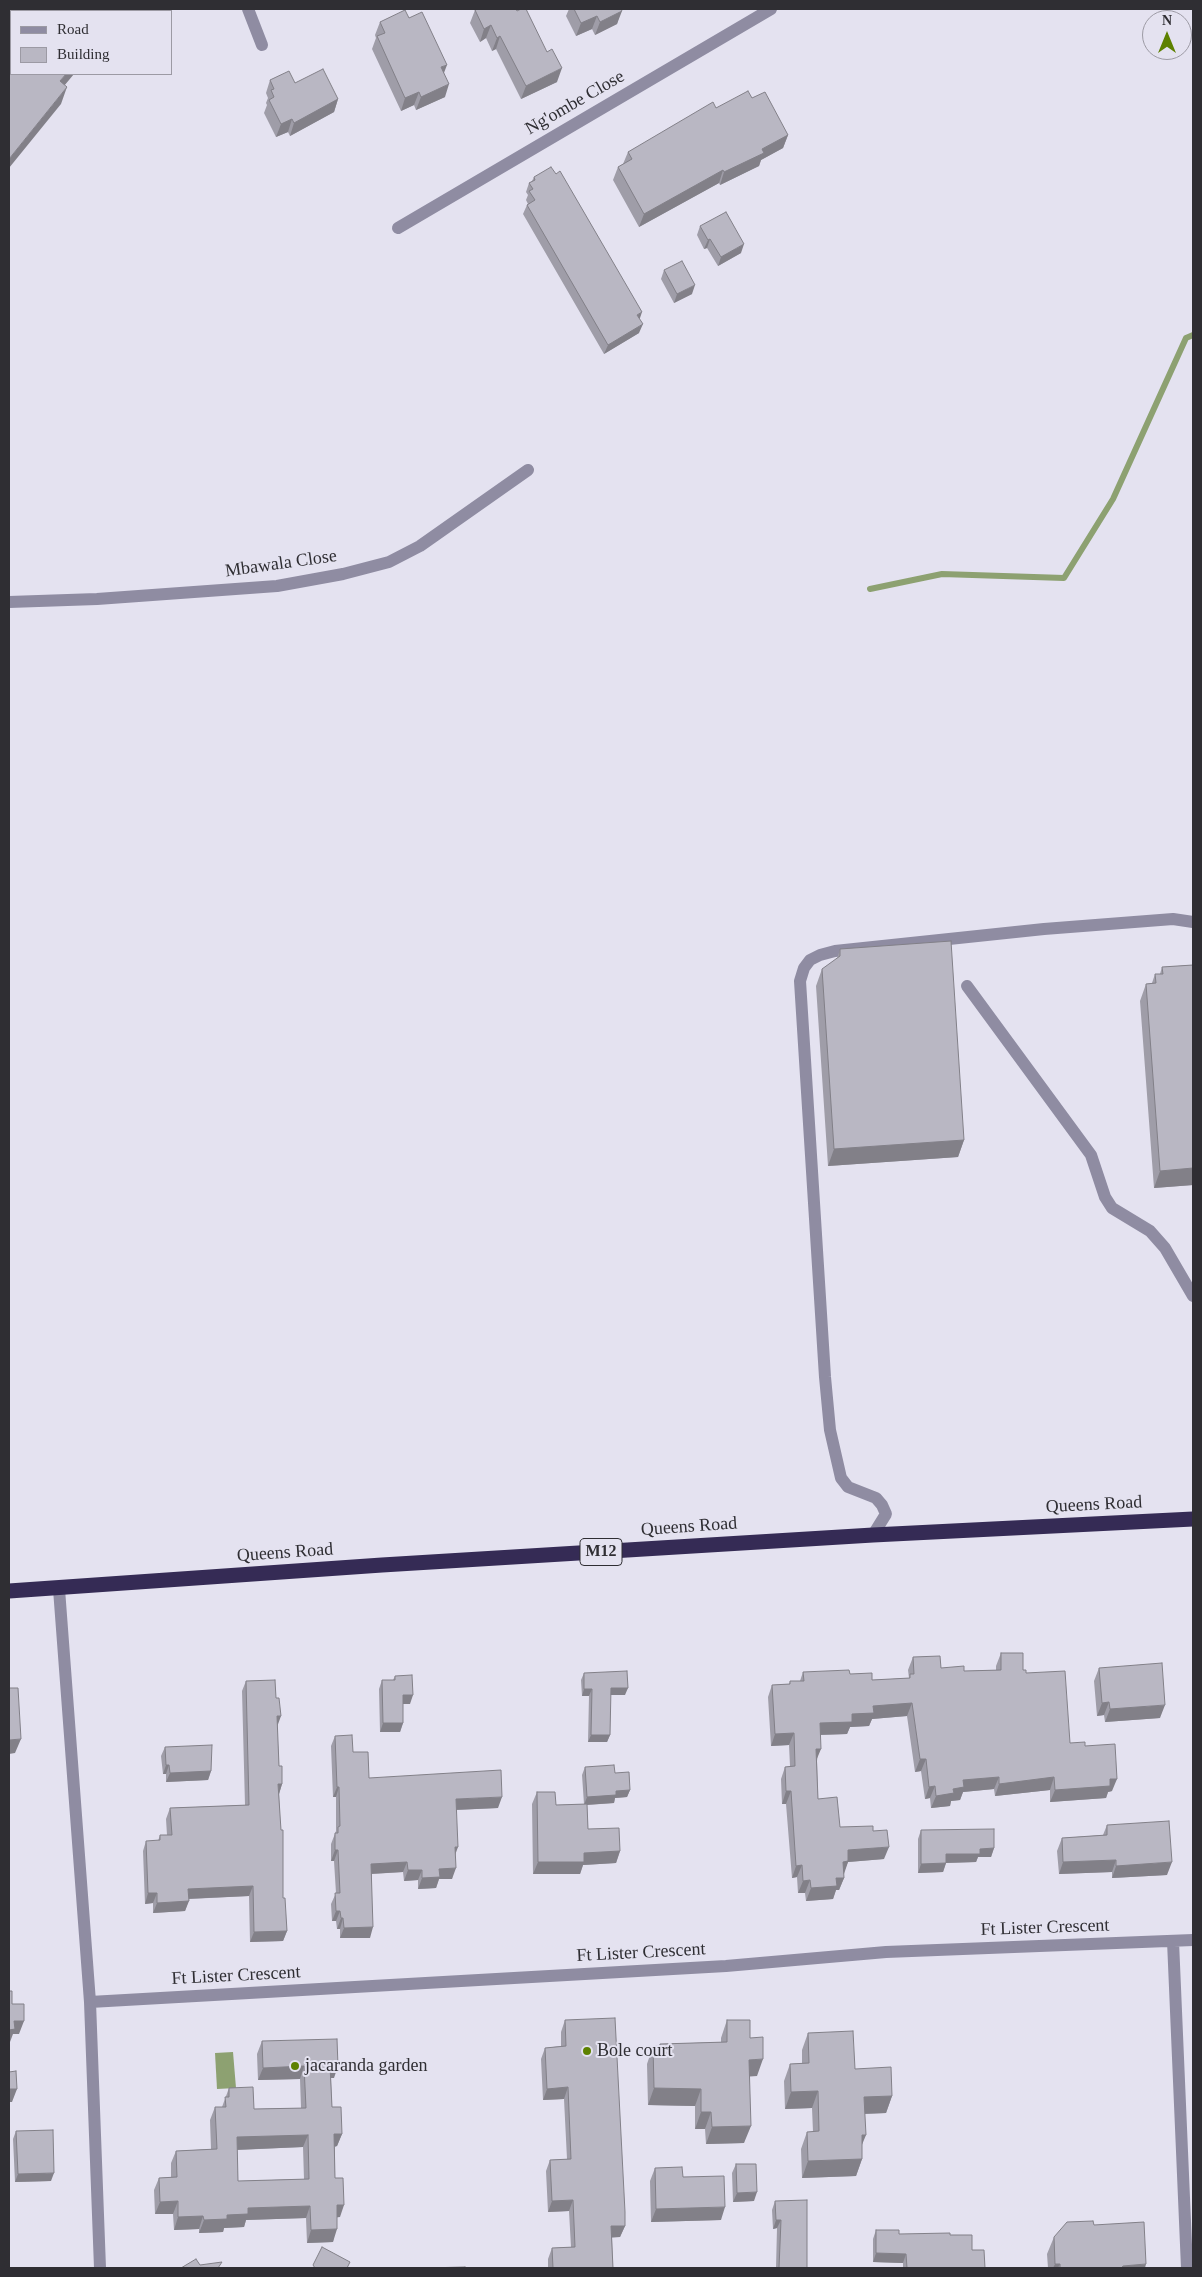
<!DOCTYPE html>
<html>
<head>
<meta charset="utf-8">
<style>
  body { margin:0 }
  #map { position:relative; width:1202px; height:2277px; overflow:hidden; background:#e4e2f0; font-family:Georgia,serif }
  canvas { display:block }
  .frame { position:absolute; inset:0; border:10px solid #2f2e33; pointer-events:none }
  .legend { position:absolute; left:10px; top:10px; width:162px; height:65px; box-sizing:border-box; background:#e4e2f0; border:1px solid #9c9aa4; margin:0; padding:6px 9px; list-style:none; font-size:15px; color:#2f2e33 }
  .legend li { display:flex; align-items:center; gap:10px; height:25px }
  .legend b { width:25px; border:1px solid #9c9aa4 }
  .north { position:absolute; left:1142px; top:10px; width:50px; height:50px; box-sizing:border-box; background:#e4e2f0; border:1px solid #9c9aa4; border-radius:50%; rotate:0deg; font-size:14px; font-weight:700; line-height:20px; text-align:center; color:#2f2e33 }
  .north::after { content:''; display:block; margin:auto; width:18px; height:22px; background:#5d8100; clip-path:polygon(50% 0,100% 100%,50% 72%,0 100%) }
</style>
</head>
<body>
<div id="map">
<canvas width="1202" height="2277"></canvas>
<div class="frame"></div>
<ul class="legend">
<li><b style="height:6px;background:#8f8ca2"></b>Road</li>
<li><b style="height:14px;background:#b9b7c3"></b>Building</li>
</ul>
<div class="north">N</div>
</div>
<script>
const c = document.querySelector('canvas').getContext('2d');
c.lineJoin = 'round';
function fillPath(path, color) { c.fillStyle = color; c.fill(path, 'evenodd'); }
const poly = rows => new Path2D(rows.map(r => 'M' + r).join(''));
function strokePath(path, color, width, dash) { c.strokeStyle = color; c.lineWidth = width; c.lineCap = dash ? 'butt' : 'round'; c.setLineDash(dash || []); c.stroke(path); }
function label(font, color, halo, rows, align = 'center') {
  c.font = font + ' Georgia,serif'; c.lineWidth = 4; c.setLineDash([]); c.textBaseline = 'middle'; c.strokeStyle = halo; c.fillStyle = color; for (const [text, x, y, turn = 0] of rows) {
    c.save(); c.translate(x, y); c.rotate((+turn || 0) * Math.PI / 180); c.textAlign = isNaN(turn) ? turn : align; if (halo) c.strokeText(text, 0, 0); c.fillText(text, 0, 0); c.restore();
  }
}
const water = poly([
  [233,2052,236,2088,217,2089,215,2053]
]);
const stream = poly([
  [870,589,942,574,1064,578,1113,499,1186,338,1193,335]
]);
const minor = poly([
  [248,9,262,45],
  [398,228,771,9],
  [9,602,97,599,277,586,343,574,389,562,420,546,528,470],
  [967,986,1091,1155,1105,1197,1112,1208,1150,1231,1165,1248,1193,1296],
  [873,1535,886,1514,882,1505,876,1498,848,1487,841,1478,830,1430,825,1377,800,981,804,968,810,960,820,955,835,951,1044,929,1173,919,1193,922],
  [59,1589,90,2002,100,2268],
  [1173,1941,1187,2268],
  [90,2002,726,1966,886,1952,1193,1940]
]);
const highway = poly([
  [9,1591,382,1565,873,1535,1193,1519]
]);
const wall = poly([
  [477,9,516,9,557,82,521,99,496,49,492,51,486,38,480,42,470,23,475,10],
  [569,9,621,9,617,24,595,35,592,29,576,36,566,16],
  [409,18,444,72,445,97,416,110,414,105,401,111,372,49,376,38,375,35,380,22],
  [270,80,295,83,338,99,334,112,290,136,288,132,276,137,264,113,267,105,266,103,268,98,266,93],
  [752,98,788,135,783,148,761,160,759,166,720,185,719,183,639,227,613,180,618,167,623,164,628,152,716,108],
  [534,177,639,319,639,333,604,354,523,214,527,205,528,204,526,200,528,195,526,192,529,183,532,181],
  [700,226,741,253,718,266,707,248,704,249,697,235],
  [664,270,692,294,674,303,661,279],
  [840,949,964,1140,958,1157,828,1166,816,986,822,969,837,959],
  [1193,965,1193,1185,1154,1188,1140,1001,1146,984,1152,983,1155,974,1160,974,1162,967],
  [1001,1653,1026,1673,1070,1743,1085,1746,1112,1791,1108,1792,1106,1798,1050,1802,1050,1790,995,1796,994,1789,963,1792,960,1800,951,1801,950,1806,931,1808,930,1798,925,1799,921,1771,915,1772,907,1716,872,1719,869,1726,850,1727,847,1734,820,1735,817,1761,818,1799,840,1827,873,1831,884,1859,848,1862,843,1874,844,1878,839,1890,836,1890,833,1899,806,1901,805,1893,798,1893,797,1877,792,1878,786,1804,782,1804,781,1779,785,1767,790,1766,789,1745,771,1746,768,1697,772,1685,789,1684,790,1681,800,1681,803,1672,850,1674,872,1680,909,1678,908,1670,913,1657,941,1668,964,1671,996,1670,996,1666],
  [1099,1668,1160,1718,1105,1722,1104,1715,1097,1716,1094,1681],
  [584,1673,625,1695,610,1695,610,1735,607,1742,588,1742,589,1696,582,1696,581,1680],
  [395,1676,410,1704,403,1704,403,1723,400,1732,380,1732,379,1689,382,1680,393,1680],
  [246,1681,276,1698,279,1766,282,1784,279,1794,283,1898,287,1931,283,1941,250,1942,249,1896,189,1899,185,1911,153,1913,153,1903,145,1904,143,1851,146,1841,158,1841,160,1835,167,1835,166,1819,170,1808,245,1805,242,1691],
  [335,1736,353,1752,369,1778,498,1808,456,1810,455,1855,452,1879,439,1879,436,1888,418,1889,418,1880,404,1881,403,1872,372,1874,370,1938,340,1938,340,1929,337,1929,336,1921,332,1921,331,1904,336,1893,334,1861,331,1861,331,1844,336,1831,336,1797,333,1797,331,1746],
  [165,1747,211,1771,208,1780,166,1782,166,1774,163,1774,161,1756],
  [585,1767,615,1773,630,1790,627,1797,615,1798,614,1803,587,1805,588,1829,620,1851,616,1863,583,1865,580,1874,533,1874,532,1804,537,1792,556,1805,584,1804,582,1775],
  [1107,1825,1167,1875,1112,1878,1112,1872,1059,1874,1057,1851,1062,1838,1103,1835],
  [921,1830,994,1848,991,1857,978,1857,976,1862,946,1863,943,1872,918,1873,918,1839],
  [565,2020,625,2226,620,2237,612,2237,613,2268,548,2268,548,2259,552,2248,571,2247,569,2211,548,2212,546,2171,550,2160,567,2159,564,2099,543,2100,541,2059,545,2048,561,2046,561,2032],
  [727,2020,750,2038,757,2076,750,2076,744,2143,706,2144,705,2129,695,2129,695,2106,648,2105,647,2064,653,2046,659,2046,660,2044,721,2042,721,2038],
  [808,2033,855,2069,892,2096,886,2113,865,2114,862,2145,862,2159,856,2176,802,2178,801,2149,807,2132,813,2132,812,2108,785,2109,784,2081,790,2064,802,2063,802,2050],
  [262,2041,334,2078,331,2078,332,2107,342,2134,337,2146,335,2147,335,2178,340,2217,337,2217,333,2242,307,2243,306,2218,246,2220,244,2227,224,2228,223,2232,199,2233,199,2229,174,2230,173,2214,155,2214,154,2190,159,2178,171,2177,171,2163,176,2151,211,2149,210,2120,215,2107,222,2107,229,2088,254,2109,301,2108,300,2079,258,2080,257,2054],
  [303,2147,304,2179,238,2181,237,2150],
  [16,2131,51,2181,15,2182,13,2139],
  [736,2164,754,2201,733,2202,732,2173],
  [655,2168,683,2177,721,2220,651,2222,650,2181],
  [775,2201,807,2268,776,2268,777,2228,773,2229,772,2210],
  [1094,2225,1145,2268,1048,2268,1047,2254,1054,2237],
  [876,2230,899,2234,950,2235,972,2250,985,2268,903,2268,903,2263,873,2262,873,2239]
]);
const shadedWall = poly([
  [622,11,617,24,595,35,600,22],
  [597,16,592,29,576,36,581,23],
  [491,25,486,38,480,42,484,29],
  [500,36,496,49,492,51,497,38],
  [447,65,442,78,441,67],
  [562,68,557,82,521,99,526,86],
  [66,74,74,74,54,98,60,81],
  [449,84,445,97,416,110,421,97],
  [67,87,61,104,9,168,9,159],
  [419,92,414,105,401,111,405,98],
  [338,99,334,112,290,136,294,123],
  [292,119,288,132,276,137,281,124],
  [788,135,783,148,761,160,759,166,720,185,724,172,762,149],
  [723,170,719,183,639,227,644,214],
  [710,239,707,248,704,249,708,240],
  [744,244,741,253,718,266,721,257],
  [695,285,692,294,674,303,677,294],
  [642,312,639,321,637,315],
  [643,324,639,333,604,354,608,345],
  [964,1140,958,1157,828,1166,834,1149],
  [1193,1168,1193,1185,1154,1188,1160,1171],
  [611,1688,628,1688,625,1695,608,1695],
  [584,1689,592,1689,589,1696,582,1696],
  [403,1695,413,1695,410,1704,400,1704],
  [1109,1702,1104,1715,1097,1716,1102,1703],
  [912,1703,907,1716,872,1719,869,1726,850,1727,847,1734,815,1735,820,1723,852,1714,873,1706],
  [1165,1705,1160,1718,1105,1722,1110,1709],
  [277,1716,281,1716,277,1727],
  [383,1723,403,1723,400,1732,380,1732],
  [794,1733,789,1745,771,1746,775,1734],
  [591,1735,610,1735,607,1742,588,1742],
  [21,1739,15,1753,9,1754,9,1740],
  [816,1749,821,1749,816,1761],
  [920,1759,926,1759,921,1771,915,1772],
  [166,1765,169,1765,166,1774,163,1774],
  [211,1771,208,1780,166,1782,170,1773],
  [999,1777,994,1789,963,1792,960,1800,951,1801,950,1806,931,1808,936,1796,953,1789,963,1780],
  [1054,1777,1050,1790,995,1796,999,1784],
  [1110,1779,1117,1779,1112,1791,1108,1792,1106,1798,1050,1802,1055,1790],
  [278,1784,282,1784,279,1794],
  [935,1786,930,1798,925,1799,929,1787],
  [337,1787,339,1787,336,1797,333,1797],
  [630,1790,627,1797,615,1798,614,1803,584,1805,587,1797,616,1791],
  [786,1791,791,1791,786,1804,782,1804],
  [502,1797,498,1808,452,1810,456,1799],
  [455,1847,458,1847,454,1858],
  [889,1847,884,1859,848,1862,844,1874,838,1874,848,1850],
  [994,1848,991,1857,978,1857,976,1862,943,1863,946,1854,980,1849],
  [335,1850,338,1850,334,1861,331,1861],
  [620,1851,616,1863,583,1865,580,1874,533,1874,538,1862,584,1853],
  [1116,1860,1112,1872,1059,1874,1063,1862],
  [407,1862,403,1872,368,1874,371,1864],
  [1172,1862,1167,1875,1112,1878,1116,1866],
  [946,1863,943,1872,918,1873,921,1864],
  [802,1865,797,1877,792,1878,796,1866],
  [456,1868,452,1879,439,1879,436,1888,418,1889,422,1878,439,1869],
  [408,1870,422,1870,418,1880,404,1881],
  [836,1878,844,1878,839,1890,836,1890,833,1899,806,1901,811,1888],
  [810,1880,805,1893,798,1893,803,1881],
  [253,1886,249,1896,184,1899,188,1889],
  [148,1893,157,1893,153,1903,145,1904],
  [189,1901,185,1911,153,1913,157,1903],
  [336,1911,340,1911,336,1921,332,1921],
  [341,1918,343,1918,340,1929,337,1929],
  [373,1927,370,1938,340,1938,344,1928],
  [287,1931,283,1941,250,1942,254,1932],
  [14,2021,24,2021,19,2034,13,2034,10,2042,9,2042,9,2030],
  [763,2059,757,2076,743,2077,749,2060],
  [304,2066,300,2079,258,2080,263,2068],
  [330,2066,338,2066,334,2078,326,2078],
  [568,2087,564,2099,543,2100,547,2089],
  [654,2088,701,2089,695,2106,648,2105],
  [9,2089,17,2089,12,2102,9,2102],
  [818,2091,812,2108,785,2109,791,2092],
  [892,2096,886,2113,858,2114,864,2097],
  [701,2112,711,2112,705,2129,695,2129],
  [751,2126,744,2143,706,2144,712,2127],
  [334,2134,342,2134,337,2146,330,2147],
  [308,2135,303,2147,232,2150,237,2137],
  [862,2135,866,2135,859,2152],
  [862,2159,856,2176,802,2178,808,2161],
  [54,2173,51,2181,15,2182,18,2174],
  [757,2192,754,2201,733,2202,737,2193],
  [573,2200,569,2211,548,2212,552,2201],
  [178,2201,173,2214,155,2214,160,2202],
  [337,2205,344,2205,340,2217,332,2218],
  [310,2206,306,2218,246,2220,244,2227,224,2228,223,2232,199,2233,204,2220,227,2215,248,2208],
  [725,2207,721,2220,651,2222,656,2209],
  [203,2216,199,2229,174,2230,178,2217],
  [776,2220,781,2220,777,2228,773,2229],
  [611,2226,625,2226,620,2237,607,2238],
  [337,2229,333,2242,307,2243,311,2230],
  [876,2253,906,2254,903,2263,873,2262],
  [1055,2264,1060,2264,1058,2268,1053,2268],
  [1146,2264,1145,2268,1121,2268,1123,2266]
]);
const building = poly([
  [9,9,29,9,32,11,11,11,11,74,66,74,60,81,67,87,9,159,9,9],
  [478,9,516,9,517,11,521,9,526,9,547,52,552,49,562,68,526,86,500,36,497,38,491,25,484,29,475,10,478,9],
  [574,9,621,9,622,11,600,22,597,16,581,23,574,9],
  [405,10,409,18,422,12,447,65,441,67,449,84,421,97,419,92,405,98,377,36,385,33,380,22,405,10],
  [323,69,338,99,294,123,292,119,281,124,269,100,274,97,271,90,274,89,270,80,289,71,295,83,323,69],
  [748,91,752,98,765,92,788,135,762,149,764,153,724,172,723,170,644,214,618,167,632,159,628,152,713,102,716,108,748,91],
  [551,167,556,174,560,171,642,312,637,315,643,324,608,345,527,205,535,200,529,191,533,189,529,183,535,180,534,177,551,167],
  [726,212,744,244,721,257,710,239,708,240,700,226,726,212],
  [682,261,695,285,677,294,664,270,682,261],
  [951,941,964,1140,834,1149,822,969,840,956,840,949,951,941],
  [1193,965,1193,1168,1160,1171,1146,984,1156,983,1155,974,1163,974,1162,967,1193,965],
  [1001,1653,1023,1653,1023,1670,1026,1670,1026,1673,1065,1671,1070,1743,1085,1742,1085,1746,1115,1744,1117,1779,1110,1779,1110,1786,1055,1790,1054,1777,999,1784,999,1777,963,1780,964,1787,953,1789,954,1793,936,1796,935,1786,929,1787,926,1759,920,1759,912,1703,873,1706,874,1713,852,1714,852,1722,820,1723,821,1749,816,1749,818,1799,837,1797,840,1827,873,1826,873,1831,887,1830,889,1847,848,1850,848,1861,843,1862,844,1878,836,1878,837,1886,811,1888,810,1880,803,1881,802,1865,796,1866,791,1791,786,1791,785,1767,795,1766,794,1733,775,1734,772,1685,790,1684,790,1681,804,1681,803,1672,849,1670,850,1674,872,1673,872,1680,910,1678,910,1674,914,1674,913,1657,940,1656,941,1668,964,1666,964,1671,1001,1670,1001,1653],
  [1162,1663,1165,1705,1110,1709,1109,1702,1102,1703,1099,1668,1162,1663],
  [627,1671,628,1688,611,1688,610,1735,591,1735,592,1689,584,1689,584,1673,627,1671],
  [412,1675,413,1695,403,1695,403,1723,383,1723,382,1680,395,1680,395,1676,412,1675],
  [275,1680,276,1698,279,1698,281,1716,277,1716,279,1766,282,1766,282,1784,278,1784,281,1830,283,1830,283,1898,285,1898,287,1931,254,1932,253,1886,188,1889,189,1901,157,1903,157,1893,148,1893,146,1841,160,1840,160,1835,172,1835,170,1808,249,1805,246,1681,275,1680],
  [9,1688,18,1688,21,1739,9,1740,9,1688],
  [352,1735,353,1752,368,1752,369,1778,501,1770,502,1797,456,1799,458,1847,455,1847,456,1868,439,1869,440,1877,422,1878,422,1870,408,1870,407,1862,371,1864,373,1927,344,1928,343,1918,341,1918,340,1911,336,1911,335,1893,340,1893,338,1850,335,1850,335,1833,338,1833,338,1827,340,1826,339,1787,337,1787,335,1736,352,1735],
  [212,1745,211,1771,170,1773,169,1765,166,1765,165,1747,212,1745],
  [614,1765,615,1773,629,1772,630,1790,616,1791,616,1795,587,1797,585,1767,614,1765],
  [537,1792,555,1792,556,1805,587,1804,588,1829,619,1828,620,1851,584,1853,584,1862,538,1862,537,1792],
  [1169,1821,1172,1862,1116,1866,1116,1860,1063,1862,1062,1838,1107,1835,1107,1825,1169,1821],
  [994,1829,994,1848,980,1849,980,1854,946,1854,946,1863,921,1864,921,1830,994,1829],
  [9,1991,12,1991,12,2004,24,2004,24,2021,14,2021,15,2029,9,2030,9,1991],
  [615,2018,625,2212,625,2226,611,2226,613,2268,553,2268,552,2248,575,2247,573,2200,552,2201,550,2160,571,2159,568,2087,547,2089,545,2048,566,2046,565,2020,615,2018],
  [727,2020,750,2020,750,2038,763,2037,763,2059,749,2060,751,2126,712,2127,711,2112,701,2112,701,2089,654,2088,653,2046,660,2046,660,2044,727,2042,727,2020],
  [853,2031,855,2069,891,2067,892,2096,864,2097,866,2135,862,2135,862,2159,808,2161,807,2132,819,2131,818,2091,791,2092,790,2064,809,2063,808,2033,853,2031],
  [337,2039,338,2066,330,2066,332,2107,341,2107,342,2134,334,2134,335,2178,343,2178,344,2205,337,2205,337,2229,311,2230,310,2206,248,2208,248,2214,227,2215,227,2219,204,2220,203,2216,178,2217,178,2201,160,2202,159,2178,177,2177,176,2151,217,2149,215,2107,226,2107,225,2097,229,2097,229,2088,253,2087,254,2109,306,2108,304,2066,263,2068,262,2041,337,2039],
  [308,2135,309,2179,238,2181,237,2137,308,2135],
  [16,2071,17,2089,9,2089,9,2072,16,2071],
  [53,2130,54,2173,18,2174,16,2131,53,2130],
  [736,2164,756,2164,757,2192,737,2193,736,2164],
  [682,2167,683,2177,724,2176,725,2207,656,2209,655,2168,682,2167],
  [807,2200,807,2268,779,2268,781,2220,776,2220,775,2201,807,2200],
  [1093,2221,1094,2225,1144,2222,1146,2264,1123,2266,1121,2268,1060,2268,1060,2264,1055,2264,1054,2237,1067,2222,1093,2221],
  [876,2230,899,2230,899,2234,950,2233,950,2235,972,2235,972,2250,984,2250,985,2268,907,2268,906,2254,876,2253,876,2230],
  [322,2247,350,2262,347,2268,315,2268,313,2265,322,2247],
  [196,2259,200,2265,222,2262,218,2268,181,2268,196,2259],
  [465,2267,465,2268,426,2268,465,2267]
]);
const markers = [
  [587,2051,5,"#5d8100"],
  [295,2066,5,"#5d8100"]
];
const shields = [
  [601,1552,42]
];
const shieldNames = [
  ["M12",601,1552]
];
const streetNames = [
  ["Ng'ombe Close",575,103,-30],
  ["Mbawala Close",281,564,-8],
  ["Queens Road",1094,1505,-3],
  ["Queens Road",689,1527,-4],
  ["Queens Road",285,1553,-4],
  ["Ft Lister Crescent",1045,1928,-2],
  ["Ft Lister Crescent",641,1953,-3],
  ["Ft Lister Crescent",236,1976,-3]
];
const poiNames = [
  ["Bole court",597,2051],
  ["jacaranda garden",305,2066]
];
fillPath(water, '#8da171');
strokePath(stream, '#8da171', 6);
strokePath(minor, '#8f8ca2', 12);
strokePath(highway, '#352b55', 15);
fillPath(wall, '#9f9da8');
fillPath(shadedWall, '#828088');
fillPath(building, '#b9b7c3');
strokePath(building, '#828088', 1);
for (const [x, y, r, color] of markers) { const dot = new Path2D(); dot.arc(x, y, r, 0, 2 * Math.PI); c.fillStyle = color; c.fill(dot); strokePath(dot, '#e4e2f0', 2); }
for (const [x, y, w] of shields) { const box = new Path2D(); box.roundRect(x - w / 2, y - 13.5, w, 27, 4); c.fillStyle = '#e4e2f0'; c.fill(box); strokePath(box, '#2f2e33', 1); }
label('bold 16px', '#2f2e33', null, shieldNames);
label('18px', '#2f2e33', '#e4e2f0', streetNames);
label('18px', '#2f2e33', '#e4e2f0', poiNames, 'left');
</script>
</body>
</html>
